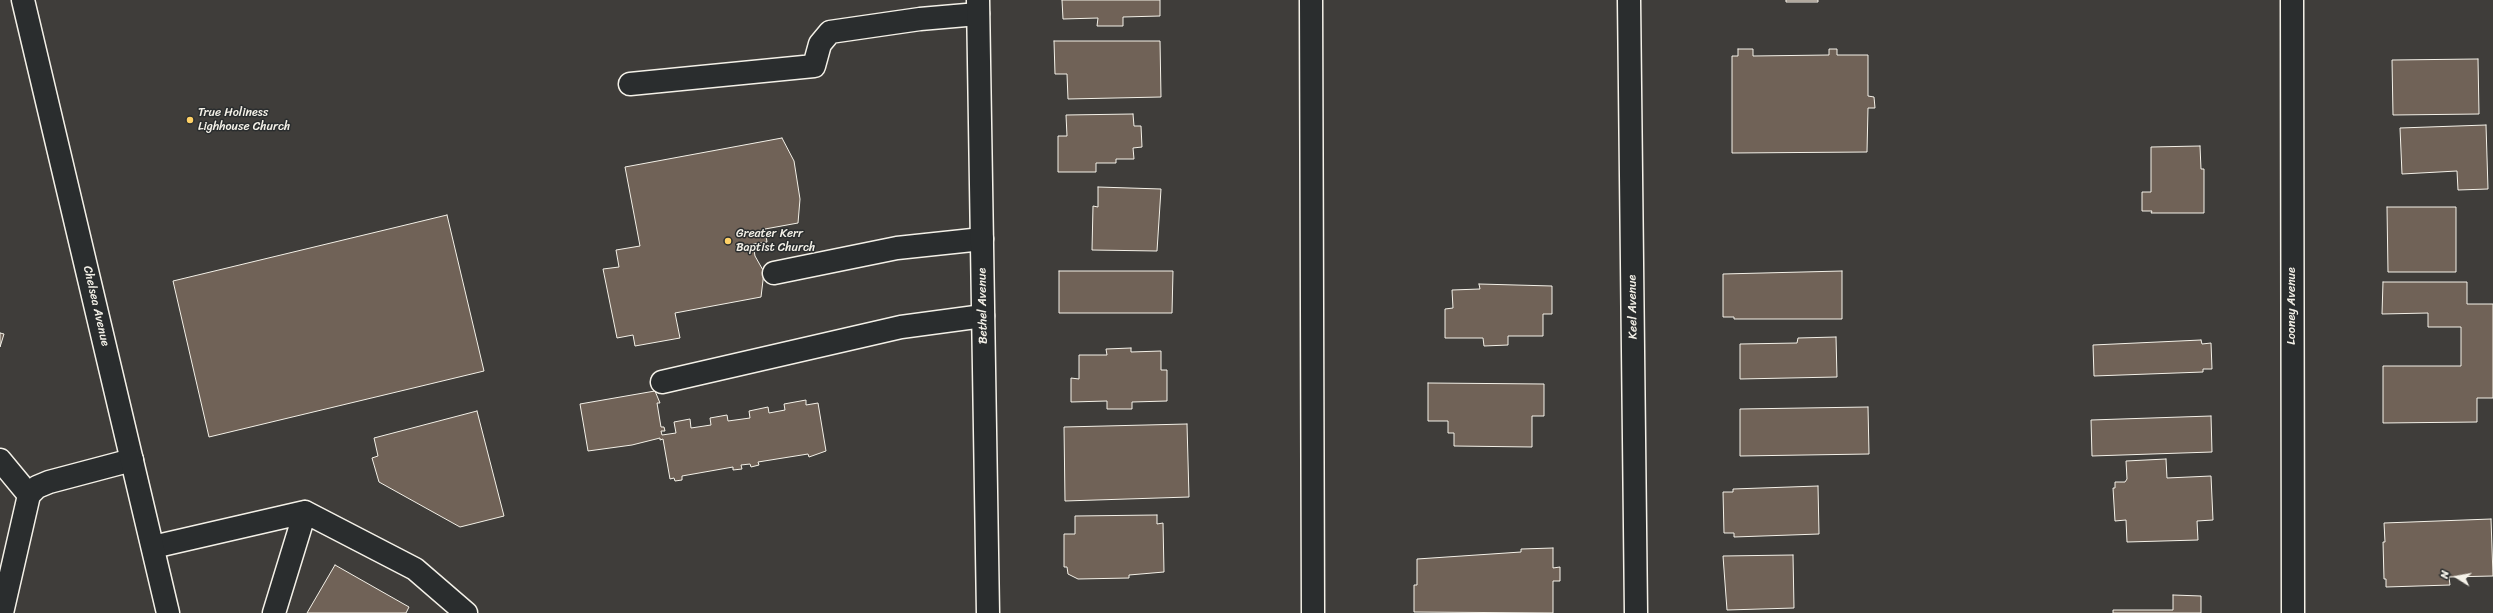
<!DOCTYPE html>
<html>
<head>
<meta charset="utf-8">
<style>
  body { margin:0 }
  #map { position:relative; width:2493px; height:613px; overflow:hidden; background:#3f3d3a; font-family:Sriracha,sans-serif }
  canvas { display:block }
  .north { position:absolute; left:2437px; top:557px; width:40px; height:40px; -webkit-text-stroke:3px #2a2d2e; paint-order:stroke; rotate:281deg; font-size:11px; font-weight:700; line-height:16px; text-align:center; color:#f4f1e8 }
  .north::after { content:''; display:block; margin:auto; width:14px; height:18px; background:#f4f1e8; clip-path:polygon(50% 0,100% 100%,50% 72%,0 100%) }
</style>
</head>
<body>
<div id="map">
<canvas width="2493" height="613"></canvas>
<div class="north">N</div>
</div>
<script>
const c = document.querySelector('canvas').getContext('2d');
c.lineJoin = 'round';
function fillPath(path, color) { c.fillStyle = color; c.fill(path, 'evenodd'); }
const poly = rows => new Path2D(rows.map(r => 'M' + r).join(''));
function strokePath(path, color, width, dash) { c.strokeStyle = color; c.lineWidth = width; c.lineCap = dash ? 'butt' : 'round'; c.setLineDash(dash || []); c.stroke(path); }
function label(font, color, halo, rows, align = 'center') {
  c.font = font + ' Sriracha,sans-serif'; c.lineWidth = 3; c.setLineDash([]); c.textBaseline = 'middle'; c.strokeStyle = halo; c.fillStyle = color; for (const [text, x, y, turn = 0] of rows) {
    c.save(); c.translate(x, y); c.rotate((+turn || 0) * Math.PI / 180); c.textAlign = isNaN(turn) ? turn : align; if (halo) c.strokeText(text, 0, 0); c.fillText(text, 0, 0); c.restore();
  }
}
const building = poly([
  [1062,0,1160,0,1160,16,1123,17,1123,26,1097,26,1098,18,1063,19,1062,0],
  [1786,0,1818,0,1818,2,1786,2,1786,0],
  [1054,41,1160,41,1161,97,1068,99,1067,74,1055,74,1054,41],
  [1738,49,1753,49,1753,56,1829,55,1829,49,1837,49,1837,55,1868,55,1868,96,1874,97,1875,108,1868,108,1867,152,1732,153,1732,56,1738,56,1738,49],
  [2478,59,2479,114,2393,115,2392,60,2478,59],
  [1133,114,1134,126,1141,126,1142,147,1133,148,1134,159,1116,159,1116,163,1096,163,1096,172,1058,172,1058,136,1067,136,1066,115,1133,114],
  [2486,125,2488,189,2458,190,2457,171,2402,174,2400,128,2486,125],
  [782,138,794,161,800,199,798,223,765,229,767,242,753,244,755,256,764,272,761,297,675,313,680,338,635,346,633,335,617,338,603,269,619,267,616,250,640,246,625,167,782,138],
  [2200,146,2201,169,2204,169,2204,213,2151,213,2152,211,2142,211,2142,192,2151,192,2151,147,2200,146],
  [1098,187,1161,189,1157,251,1092,250,1093,206,1098,207,1098,187],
  [2387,207,2456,207,2456,272,2388,272,2387,207],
  [447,215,484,371,209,437,173,281,447,215],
  [1059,271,1173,271,1172,313,1059,313,1059,271],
  [1842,271,1842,319,1734,319,1734,317,1723,317,1723,274,1842,271],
  [2383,282,2467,282,2467,304,2493,304,2493,398,2477,398,2477,422,2383,423,2383,366,2461,366,2461,327,2428,327,2428,313,2382,314,2383,282],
  [1479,284,1552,286,1552,314,1543,314,1543,336,1508,336,1508,345,1484,346,1483,338,1445,338,1445,309,1453,308,1452,290,1480,289,1479,284],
  [0,333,4,334,0,347,0,333],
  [1836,337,1837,377,1740,379,1740,344,1797,343,1798,338,1836,337],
  [2201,340,2202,344,2211,343,2212,369,2203,369,2203,372,2094,376,2093,345,2201,340],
  [1131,348,1131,352,1161,351,1161,370,1167,370,1167,401,1132,402,1132,409,1107,409,1107,401,1071,402,1071,378,1079,379,1079,355,1107,355,1106,349,1131,348],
  [1428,383,1544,384,1544,416,1532,416,1532,447,1454,446,1454,433,1448,433,1448,421,1428,421,1428,383],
  [655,391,660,403,657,403,661,427,664,427,665,431,661,431,662,435,676,433,674,422,690,419,691,428,711,425,710,418,727,415,728,421,750,418,749,411,768,407,769,413,785,410,784,404,806,400,806,405,818,403,826,451,809,457,808,454,758,462,759,465,751,467,750,464,741,465,742,469,733,470,733,467,682,476,682,480,675,481,674,478,670,479,663,439,660,440,660,438,632,445,588,451,580,404,655,391],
  [1868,407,1869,454,1740,456,1740,409,1868,407],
  [477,411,504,516,460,527,379,482,372,458,378,456,374,438,477,411],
  [2211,416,2212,452,2092,456,2091,420,2211,416],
  [1187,424,1189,497,1065,501,1064,427,1187,424],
  [2166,459,2167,478,2211,476,2213,520,2197,521,2198,540,2127,542,2126,520,2115,521,2113,488,2115,488,2115,482,2125,482,2127,479,2126,461,2166,459],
  [1818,486,1819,534,1734,537,1734,533,1724,533,1723,492,1733,492,1733,489,1818,486],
  [1157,515,1157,524,1163,523,1164,572,1129,575,1129,578,1078,579,1068,574,1067,567,1064,567,1064,534,1075,534,1075,516,1157,515],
  [2491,519,2493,576,2449,577,2450,585,2386,587,2386,579,2384,579,2383,542,2385,542,2384,523,2491,519],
  [1553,548,1553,568,1560,567,1560,581,1553,581,1553,613,1414,612,1414,585,1417,585,1417,559,1521,552,1521,549,1553,548],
  [1793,555,1794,608,1727,610,1723,556,1793,555],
  [335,565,409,607,406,613,307,613,335,565],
  [2173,595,2201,596,2201,613,2113,613,2113,610,2173,610,2173,595]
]);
const service = poly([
  [630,84,814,66,820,44,830,32,920,19,978,14],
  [774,273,897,248,982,239],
  [662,382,901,327,983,316],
  [0,460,29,495],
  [153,547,305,512,415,569,466,613],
  [2,613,29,495,37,487,49,482,132,460],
  [274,613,305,512]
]);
const minor = poly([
  [978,0,988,613],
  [1311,0,1313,613],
  [1629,0,1636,613],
  [2292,0,2293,613]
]);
const secondary = poly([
  [23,0,168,613]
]);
const markers = [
  [190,120,4,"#ffd166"],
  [728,241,4,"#ffd166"]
];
const poiNames = [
  ["True Holiness",198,113],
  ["Lighhouse Church",198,127],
  ["Greater Kerr",736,234],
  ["Baptist Church",736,248]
];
const streetNames = [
  ["Chelsea Avenue",96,306,77],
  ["Bethel Avenue",983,306,-91],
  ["Looney Avenue",2292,306,-90],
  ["Keel Avenue",1633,307,-91]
];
fillPath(building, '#706257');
strokePath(building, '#f4f1e8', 1);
strokePath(service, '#f4f1e8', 25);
strokePath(minor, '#f4f1e8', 25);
strokePath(secondary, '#f4f1e8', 25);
strokePath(service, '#2a2d2e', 22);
strokePath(minor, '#2a2d2e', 22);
strokePath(secondary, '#2a2d2e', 22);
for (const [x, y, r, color] of markers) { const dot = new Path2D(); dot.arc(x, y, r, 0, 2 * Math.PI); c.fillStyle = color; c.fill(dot); strokePath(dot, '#2a2d2e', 1.5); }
label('12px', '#f4f1e8', '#2a2d2e', poiNames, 'left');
label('12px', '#f4f1e8', '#2a2d2e', streetNames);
</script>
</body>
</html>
